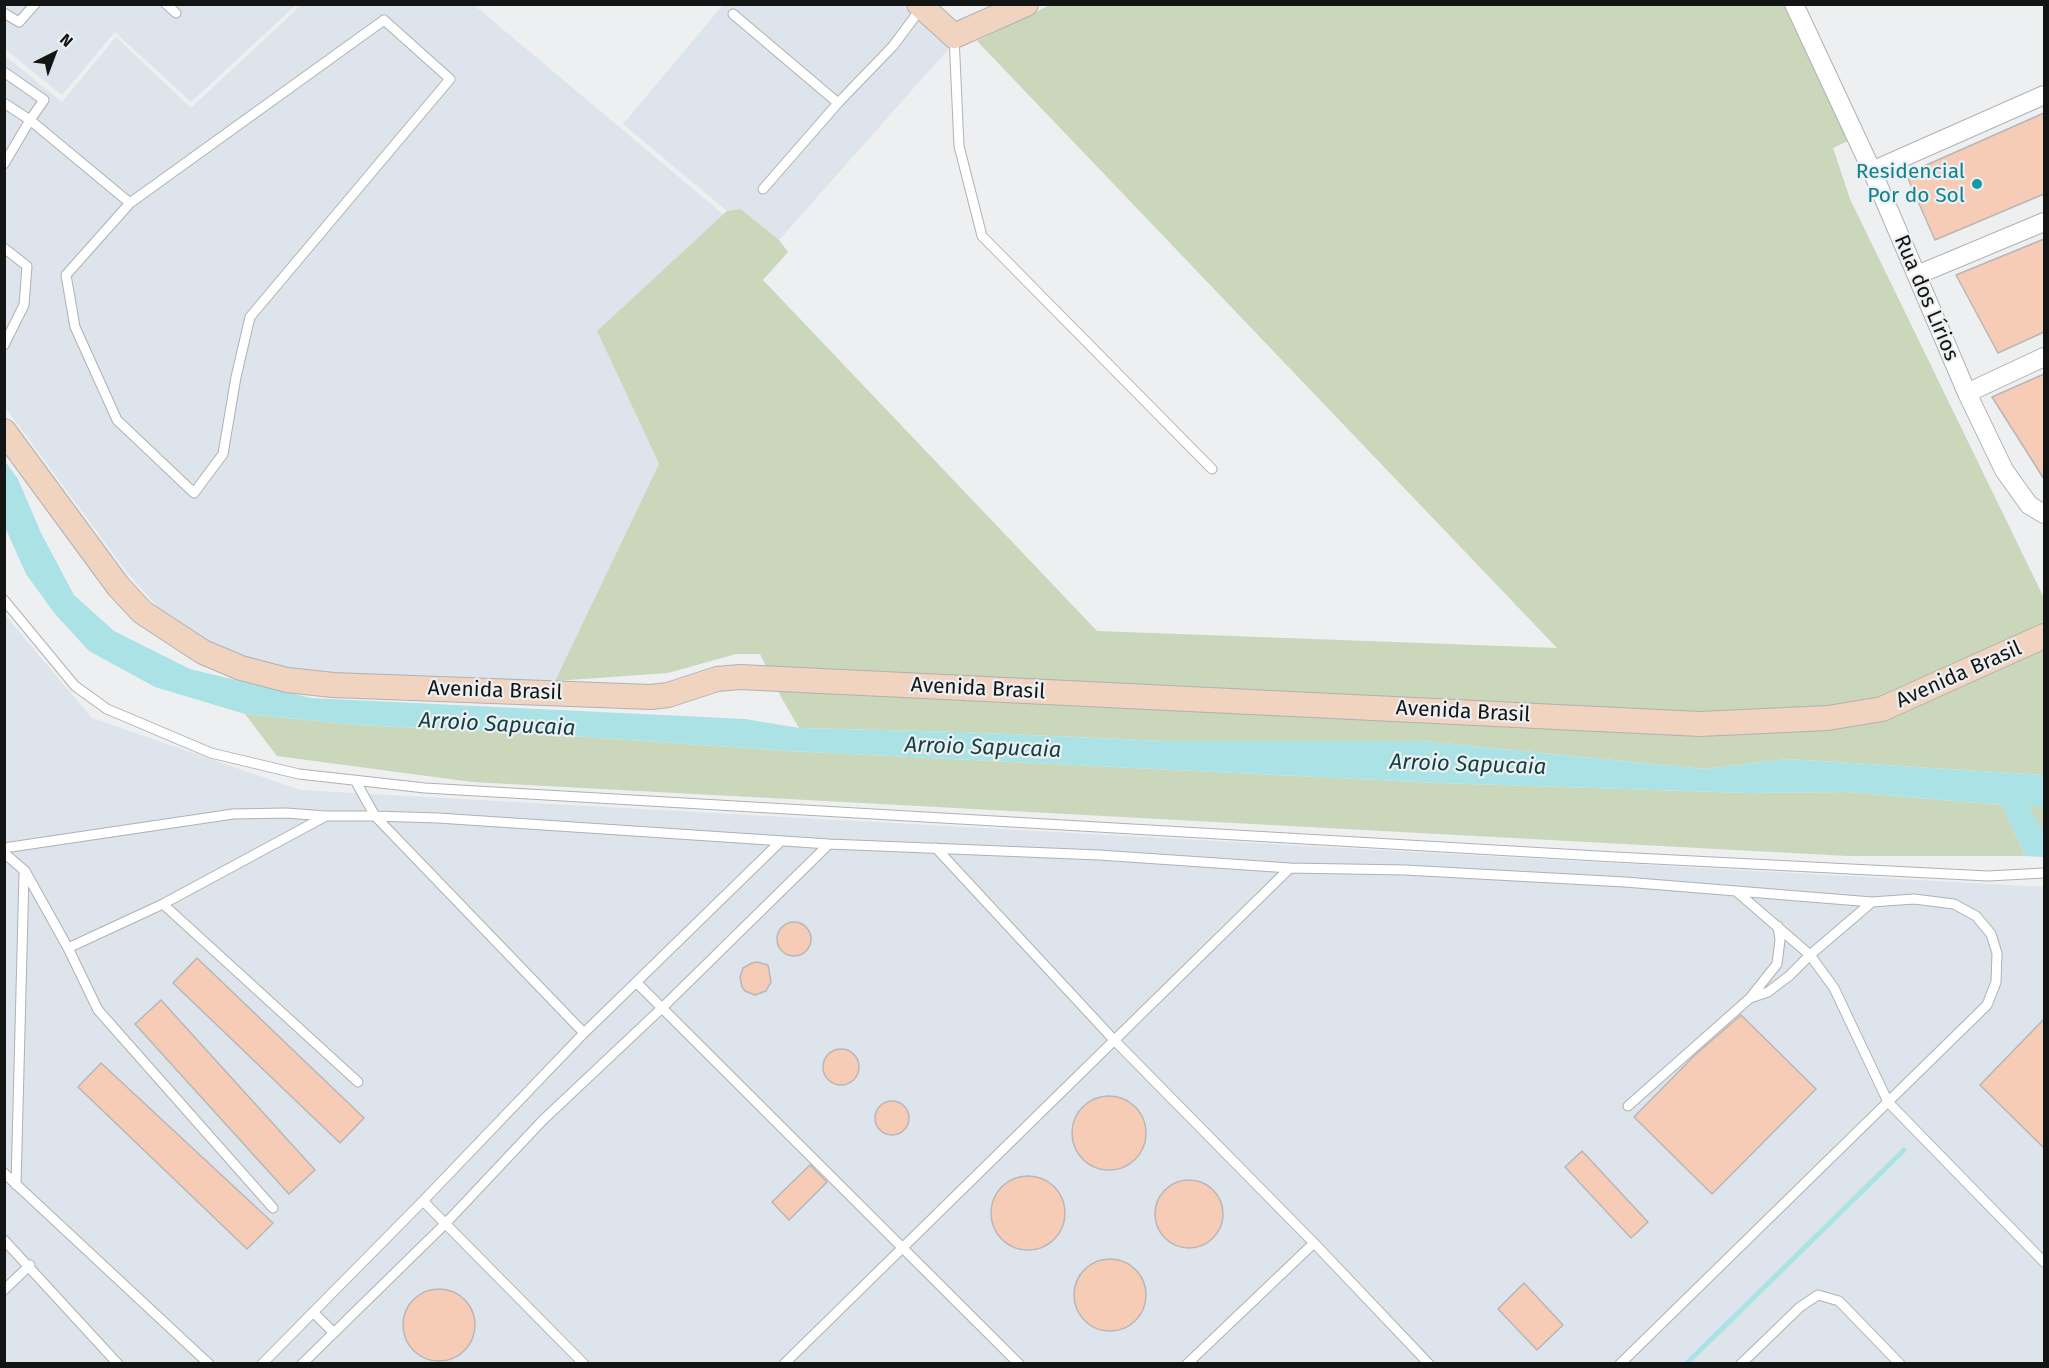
<!DOCTYPE html>
<html>
<head>
<meta charset="utf-8">
<style>
  body { margin:0 }
  #map { position:relative; width:2049px; height:1368px; overflow:hidden; background:#eeeff1; font-family:"Fira Sans",sans-serif }
  canvas { display:block }
  .frame { position:absolute; inset:0; border:6px solid #131414; pointer-events:none }
  .north { position:absolute; left:24px; top:24px; width:60px; height:60px; -webkit-text-stroke:4px #eeeff1; paint-order:stroke; rotate:42deg; font-size:16px; font-weight:700; line-height:24px; text-align:center; color:#131414 }
  .north::after { content:''; display:block; margin:auto; width:21px; height:27px; background:#131414; clip-path:polygon(50% 0,100% 100%,50% 72%,0 100%) }
</style>
</head>
<body>
<div id="map">
<canvas width="2049" height="1368"></canvas>
<div class="frame"></div>
<div class="north">N</div>
</div>
<script>
const c = document.querySelector('canvas').getContext('2d');
c.lineJoin = 'round';
function fillPath(path, color) { c.fillStyle = color; c.fill(path, 'evenodd'); }
const poly = rows => new Path2D(rows.map(r => 'M' + r).join(''));
function strokePath(path, color, width, dash) { c.strokeStyle = color; c.lineWidth = width; c.lineCap = dash ? 'butt' : 'round'; c.setLineDash(dash || []); c.stroke(path); }
function label(font, color, halo, rows, align = 'center') {
  c.font = font + ' "Fira Sans",sans-serif'; c.lineWidth = 4.5; c.setLineDash([]); c.textBaseline = 'middle'; c.strokeStyle = halo; c.fillStyle = color; for (const [text, x, y, turn = 0] of rows) {
    c.save(); c.translate(x, y); c.rotate((+turn || 0) * Math.PI / 180); c.textAlign = isNaN(turn) ? turn : align; if (halo) c.strokeText(text, 0, 0); c.fillText(text, 0, 0); c.restore();
  }
}
const built = poly([
  [4,5,296,5,191,102,115,32,62,95,5,49],
  [301,5,474,5,724,215,597,331,659,464,555,681,361,675,289,668,231,654,184,628,162,612,126,571,5,407,4,55,62,102,116,37,191,108],
  [723,5,902,5,951,46,779,240,741,209,727,211,623,124],
  [4,614,92,718,300,790,2044,887,2044,1363,5,1363]
]);
const green = poly([
  [1052,4,1786,5,1850,140,1833,148,1850,199,2044,598,2044,775,1788,759,1704,769,1423,741,1166,741,961,732,799,728,781,697,760,654,736,654,668,673,555,681,659,464,597,331,727,211,741,209,779,240,788,252,763,280,1097,631,1557,648,977,41],
  [245,714,359,725,541,734,789,751,1439,783,1748,793,1848,792,2002,805,2025,856,1847,856,472,782,277,756],
  [2028,807,2044,807,2044,832]
]);
const water = poly([
  [4,460,18,479,41,533,74,595,114,631,190,669,311,698,745,719,799,728,961,732,1166,741,1423,741,1704,769,1788,759,2044,775,2044,807,2029,807,2044,832,2044,857,2025,856,2002,805,1848,792,1748,793,1439,783,789,751,541,734,359,725,245,714,155,687,89,651,55,614,26,574,5,527]
]);
const stream = poly([
  [1686,1364,1904,1150]
]);
const building = poly([
  [2044,113,2044,194,1935,240,1906,174,2044,113],
  [2044,239,2044,332,1998,353,1956,275,2044,239],
  [2044,374,2044,479,1992,397,2044,374],
  '777 939a17 17 0 1 1 34 0a17 17 0 1 1-34 0Z',
  [197,958,364,1118,340,1143,173,983,197,958],
  [757,962,768,965,771,982,766,991,755,995,745,991,742,987,740,977,743,968,752,963,757,962],
  [161,1000,315,1170,289,1194,135,1024,161,1000],
  [1741,1015,1816,1089,1712,1194,1634,1117,1695,1055,1741,1015],
  [2044,1019,2044,1148,1980,1085,2044,1019],
  '823 1067a18 18 0 1 1 36 0a18 18 0 1 1-36 0Z',
  [101,1063,273,1223,247,1249,78,1087,101,1063],
  '1072 1133a37 37 0 1 1 74 0a37 37 0 1 1-74 0Z',
  '875 1118a17 17 0 1 1 34 0a17 17 0 1 1-34 0Z',
  [1582,1151,1648,1222,1631,1238,1565,1167,1582,1151],
  [810,1165,827,1182,789,1220,772,1202,810,1165],
  '991 1213a37 37 0 1 1 74 0a37 37 0 1 1-74 0Z',
  '1155 1214a34 34 0 1 1 68 0a34 34 0 1 1-68 0Z',
  '1074 1295a36 36 0 1 1 72 0a36 36 0 1 1-72 0Z',
  [1524,1283,1563,1325,1537,1350,1498,1309,1524,1283],
  '403 1325a36 36 0 1 1 72 0a36 36 0 1 1-72 0Z'
]);
const lane = poly([
  [166,4,176,13],
  [4,13,19,22,35,4],
  [733,14,838,103],
  [954,36,959,146,982,236,1212,469],
  [4,72,44,100,30,120,4,164],
  [4,103,30,120,130,203,384,20,450,79,250,317,236,377,223,454,194,493,117,420,75,327,66,275,130,203],
  [763,189,838,103,893,46,922,7],
  [4,248,27,266,24,305,4,345],
  [4,600,75,686,107,709,211,753,299,774,425,788,1615,857,1988,876,2044,873],
  [355,780,375,816,584,1033],
  [4,848,233,814,286,813,326,816],
  [936,848,1114,1040,1314,1243,1429,1364],
  [4,853,25,871,68,948,163,904,358,1082],
  [1736,891,1810,955,1834,988,1888,1102,2044,1262],
  [163,904,326,816,375,816,438,818,829,844,1099,855,1290,868,1405,870,1625,882,1872,902,1914,899,1954,904,1976,916,1991,934,1997,953,1996,982,1987,1005,1620,1364],
  [68,948,98,1010,273,1208],
  [637,983,1019,1364],
  [1750,998,1768,992,1789,976,1810,955,1872,902],
  [1628,1106,1750,998,1777,964,1780,940,1778,926],
  [4,1173,209,1364],
  [16,1185,24,874],
  [423,1201,584,1364],
  [4,1240,118,1364],
  [4,1290,30,1265],
  [313,1312,333,1332],
  [262,1364,423,1201,584,1033,781,841],
  [302,1364,445,1224,543,1120,663,1007,829,844],
  [784,1364,1290,868],
  [1187,1364,1314,1243],
  [1741,1364,1800,1307,1818,1295,1839,1301,1900,1364]
]);
const street = poly([
  [1794,4,1872,171,1967,393,2004,470,2029,505,2044,514],
  [1872,171,2044,95],
  [1917,275,2044,222],
  [1967,393,2044,357]
]);
const secondary = poly([
  [919,4,954,36,1026,4],
  [4,431,118,586,142,612,203,652,241,668,287,680,333,685,651,697,668,695,717,679,740,677,1700,724,1828,718,1882,709,2044,636]
]);
const markers = [
  [1977,184,6,"#0f9aa8"]
];
const cultureNames = [
  ["Residencial",1965,172],
  ["Por do Sol",1965,196]
];
const streetNames = [
  ["Rua dos Lírios",1926,298,67],
  ["Avenida Brasil",1959,675,-24],
  ["Avenida Brasil",978,689,3],
  ["Avenida Brasil",495,691,2],
  ["Avenida Brasil",1463,712,3]
];
const waterNames = [
  ["Arroio Sapucaia",497,725,3],
  ["Arroio Sapucaia",983,748,2],
  ["Arroio Sapucaia",1468,765,2]
];
fillPath(built, '#dde4eb');
fillPath(green, '#cad7bb');
fillPath(water, '#abe2e6');
strokePath(stream, '#abe2e6', 5);
fillPath(building, '#f6ccb6');
strokePath(building, '#b8b7b6', 1.5);
strokePath(lane, '#b0b1b2', 11);
strokePath(street, '#b0b1b2', 20);
strokePath(secondary, '#b0b1b2', 26);
strokePath(lane, '#fff', 9);
strokePath(street, '#fff', 18);
strokePath(secondary, '#f0d4bf', 24);
for (const [x, y, r, color] of markers) { const dot = new Path2D(); dot.arc(x, y, r, 0, 2 * Math.PI); c.fillStyle = color; c.fill(dot); strokePath(dot, '#eeeff1', 2); }
label('21px', '#0d838f', '#eeeff1', cultureNames, 'right');
label('21px', '#131414', '#eeeff1', streetNames);
label('italic 22px', '#0f4145', '#eeeff1', waterNames);
</script>
</body>
</html>
